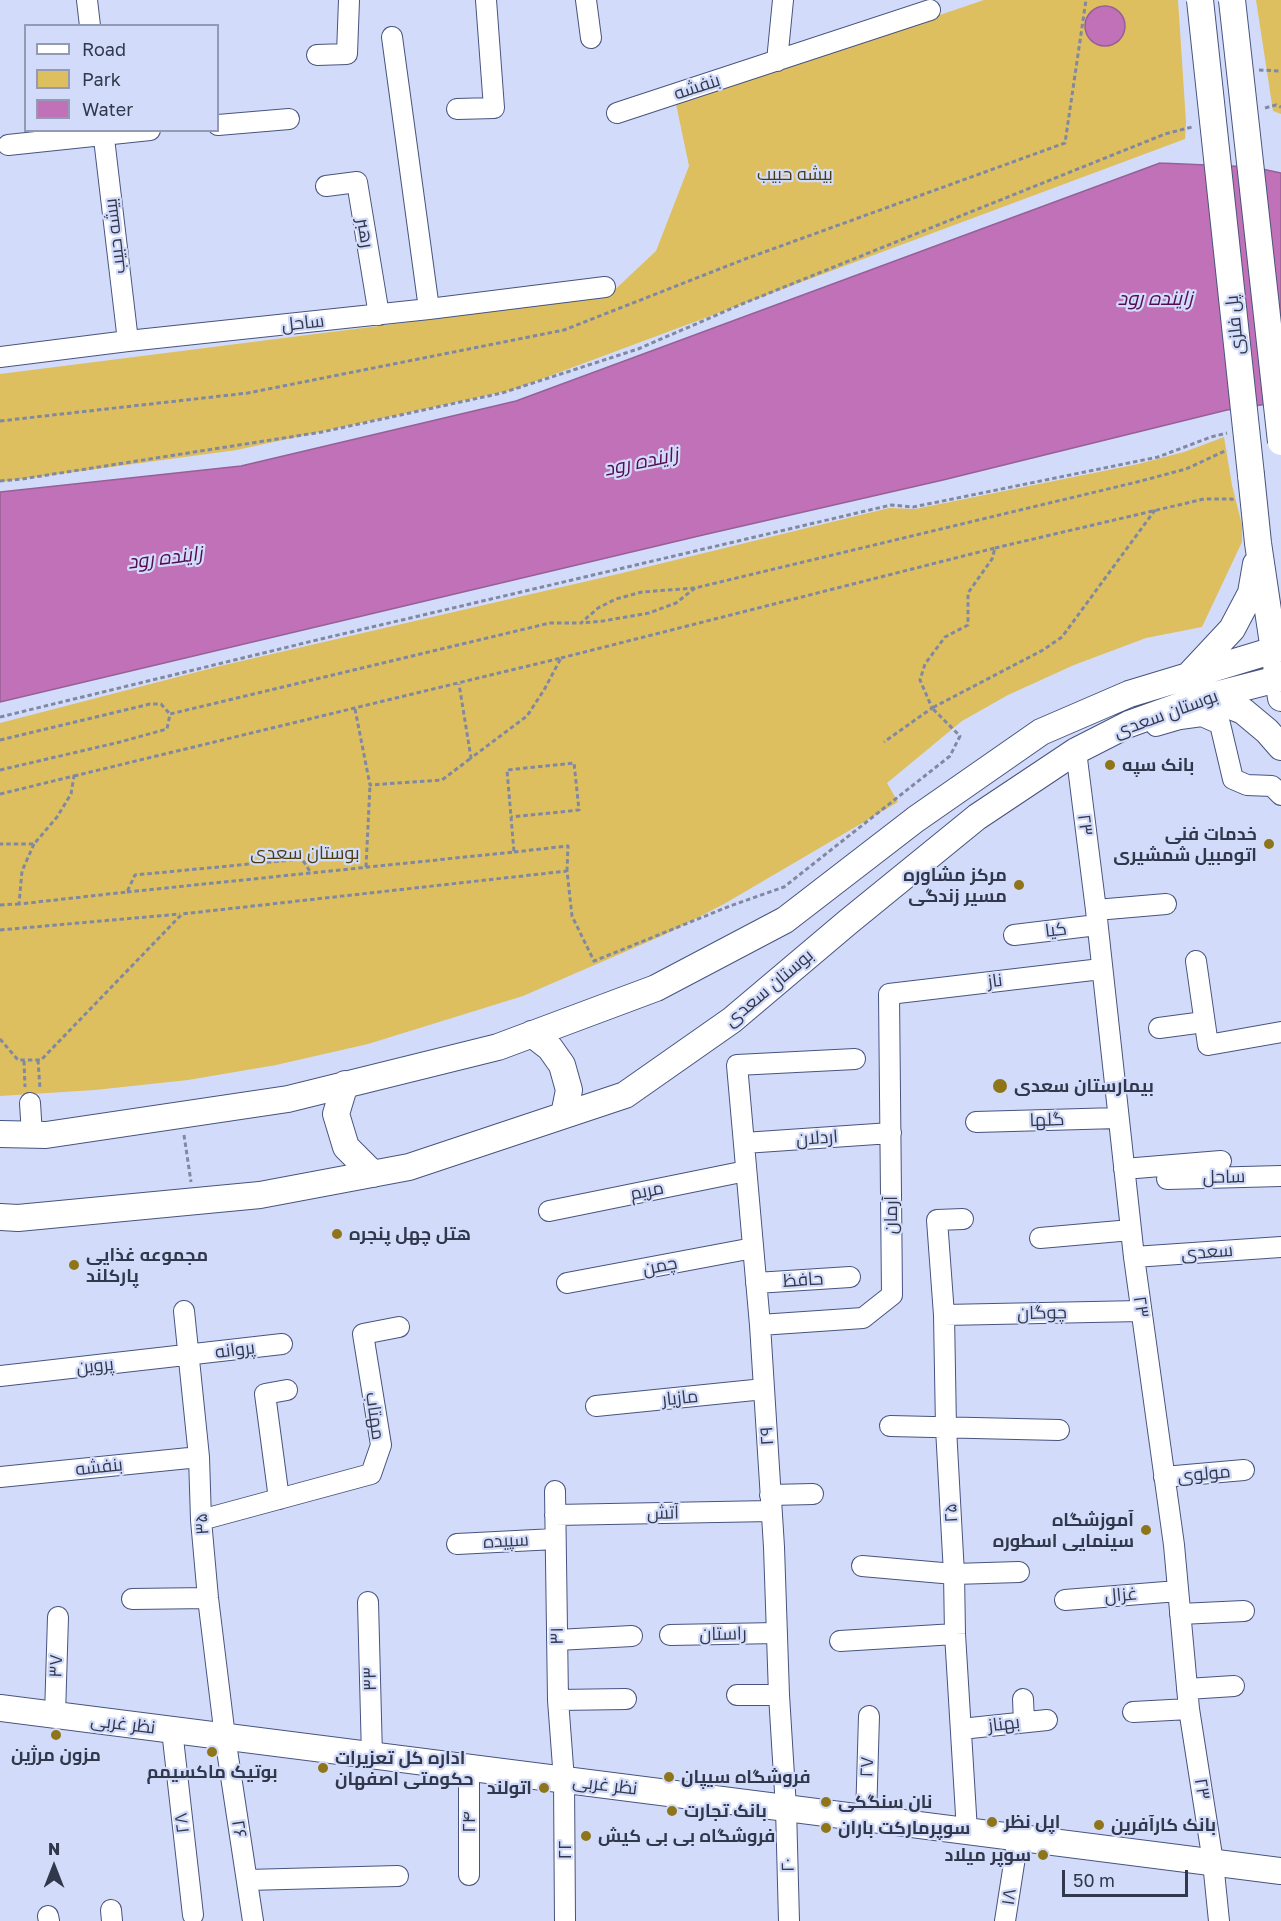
<!DOCTYPE html>
<html>
<head>
<meta charset="utf-8">
<style>
  body { margin:0 }
  #map { position:relative; width:1281px; height:1921px; overflow:hidden; background:#d2dcfa; font-family:"Golos Text",sans-serif }
  canvas { display:block }
  .legend { position:absolute; left:24px; top:24px; width:195px; height:108px; box-sizing:border-box; background:#d2dcfa; border:2px solid #929ab4; margin:0; padding:8px 10px; list-style:none; font-size:18px; color:#32384c }
  .legend li { display:flex; align-items:center; gap:12px; height:30px }
  .legend b { width:30px; border:2px solid #929ab4 }
  .north { position:absolute; left:24px; top:1837px; width:60px; height:60px; -webkit-text-stroke:4px #d2dcfa; paint-order:stroke; rotate:0deg; font-size:16px; font-weight:700; line-height:24px; text-align:center; color:#32384c }
  .north::after { content:''; display:block; margin:auto; width:21px; height:27px; background:#32384c; clip-path:polygon(50% 0,100% 100%,50% 72%,0 100%) }
  .scale { position:absolute; left:1062px; top:1870px; width:126px; height:27px; box-sizing:border-box; border:3px solid #32384c; border-top:0; padding-left:8px; font-size:18px; line-height:21px; white-space:nowrap; color:#32384c; -webkit-text-stroke:4px #d2dcfa; paint-order:stroke }
</style>
</head>
<body>
<div id="map">
<canvas width="1281" height="1921"></canvas>
<ul class="legend">
<li><b style="height:8px;background:#fff"></b>Road</li>
<li><b style="height:16px;background:#debf5f"></b>Park</li>
<li><b style="height:16px;background:#c171b7"></b>Water</li>
</ul>
<div class="north">N</div>
<div class="scale">50 m</div>
</div>
<script>
const c = document.querySelector('canvas').getContext('2d');
c.lineJoin = 'round';
function fillPath(path, color) { c.fillStyle = color; c.fill(path, 'evenodd'); }
const poly = rows => new Path2D(rows.map(r => 'M' + r).join(''));
function strokePath(path, color, width, dash) { c.strokeStyle = color; c.lineWidth = width; c.lineCap = dash ? 'butt' : 'round'; c.setLineDash(dash || []); c.stroke(path); }
function label(font, color, halo, rows, align = 'center') {
  c.font = font + ' "Golos Text",Cairo,sans-serif'; c.lineWidth = 4.5; c.setLineDash([]); c.textBaseline = 'middle'; c.strokeStyle = halo; c.fillStyle = color; for (const [text, x, y, turn = 0] of rows) {
    c.save(); c.translate(x, y); c.rotate((+turn || 0) * Math.PI / 180); c.textAlign = isNaN(turn) ? turn : align; if (halo) c.strokeText(text, 0, 0); c.fillText(text, 0, 0); c.restore();
  }
}
const green = poly([
  [984,0,1178,0,1186,122,1185,139,512,390,237,450,0,482,0,374,607,297,656,251,689,166,676,104],
  [1256,0,1281,0,1281,114,1273,111],
  [1224,437,1232,485,1242,525,1242,542,1202,627,1146,638,1074,665,1008,695,962,721,887,783,898,802,724,904,666,934,523,996,368,1044,276,1065,188,1080,95,1090,0,1096,0,723,220,666,618,574,889,508,915,509,1138,464,1184,452]
]);
const water = poly([
  '1085 26a20 20 0 1 1 40 0a20 20 0 1 1-40 0Z',
  [1160,163,1253,167,1281,173,1281,402,1227,410,943,480,703,535,0,702,0,492,241,466,516,401,1160,163]
]);
const path = poly([
  [1259,70,1281,71],
  [1265,108,1276,105,1281,107],
  [0,421,248,393,564,330,745,259,1065,143,1086,0],
  [0,481,22,479,322,432,502,393,638,349,742,304,933,227,1165,134,1192,127],
  [995,548,1204,499,1232,499,1233,501],
  [695,588,676,603,649,613,603,621,581,623,598,608,616,599,642,592,695,588,1137,482,1186,469,1227,450],
  [561,658,995,548,992,559,968,593,968,625,945,637,925,664,920,680,932,708,884,742],
  [355,709,370,785,442,780,471,758],
  [0,717,321,639,891,505,913,507,1158,457,1211,437,1227,433],
  [0,740,150,704,161,704,170,714],
  [0,770,120,742,167,729,170,714,550,623,581,623],
  [74,776,561,658,544,690,527,716,471,758,459,684],
  [0,794,74,776,71,794,57,817,34,844,0,844],
  [34,844,22,871,19,904,127,892,135,875,302,859,311,873],
  [514,852,568,846,567,871],
  [366,867,370,785],
  [127,892,514,852,507,770,574,763,579,810,511,817],
  [0,905,19,904],
  [0,930,180,914],
  [0,1039,18,1060,41,1060,182,914,567,871,572,916,594,961,730,906,784,887,950,756,960,736,932,708,1043,650,1062,637,1155,510],
  [38,1060,40,1089],
  [24,1061,25,1087],
  [184,1135,191,1182]
]);
const minor = poly([
  [87,0,90,26],
  [586,0,591,38],
  [392,37,429,309],
  [317,55,347,54,349,0],
  [777,61,783,0],
  [457,109,494,108,486,0],
  [617,113,930,10],
  [218,125,289,119],
  [103,130,128,341],
  [8,145,150,130],
  [326,186,357,182,379,315],
  [0,357,128,341,429,309,605,287],
  [1156,726,1180,719,1202,716,1220,724,1233,779,1247,785,1272,786,1281,795],
  [1076,751,1096,910,1134,1257,1174,1545,1189,1709,1213,1862,1219,1921],
  [1096,910,1166,904],
  [1014,935,1097,925],
  [1196,961,1208,1045,1281,1032],
  [1159,1028,1204,1022],
  [30,1103,32,1135],
  [976,1122,1118,1118],
  [744,1143,891,1133],
  [1124,1169,1221,1161],
  [1167,1179,1281,1176],
  [549,1211,746,1171],
  [963,1219,937,1220,944,1315,946,1428,954,1574,955,1634,967,1831],
  [1040,1238,1131,1230],
  [1134,1257,1281,1247],
  [567,1283,753,1248],
  [756,1283,850,1277],
  [184,1311,199,1457,201,1520,208,1598,225,1737,253,1921],
  [944,1315,1141,1311],
  [760,1325,863,1318,892,1295,889,994,1101,969],
  [0,1376,282,1344],
  [596,1406,764,1389],
  [890,1426,1059,1430],
  [0,1477,199,1457],
  [1164,1477,1244,1470],
  [555,1491,558,1700,564,1780,565,1921],
  [770,1495,813,1494],
  [279,1499,265,1394,287,1390],
  [555,1515,771,1511],
  [201,1520,371,1474,381,1445,363,1334,399,1327],
  [457,1544,555,1539],
  [862,1566,954,1574,1019,1572],
  [132,1599,208,1598],
  [1065,1600,1178,1591],
  [368,1602,372,1756],
  [1180,1614,1244,1611],
  [670,1635,777,1633],
  [557,1640,632,1636],
  [840,1641,955,1634],
  [1187,1689,1234,1686],
  [737,1695,779,1695],
  [1023,1699,1024,1722],
  [558,1700,626,1699],
  [1133,1712,1189,1709],
  [55,1715,58,1617],
  [961,1729,1047,1720],
  [172,1730,193,1915],
  [469,1768,469,1875],
  [866,1818,869,1716],
  [247,1880,398,1876],
  [111,1910,112,1921],
  [48,1916,49,1921],
  [789,1921,786,1808,779,1695,774,1547,760,1325,737,1065,855,1059],
  [1005,1921,1018,1838]
]);
const major = poly([
  [1251,475,1258,543,1281,698],
  [1190,674,1232,629,1251,593,1256,564],
  [1202,700,1220,702,1243,711,1267,731,1281,747],
  [532,1034,550,1048,562,1065,569,1090,564,1115],
  [345,1084,336,1114,346,1147,373,1174],
  [0,1134,46,1135,288,1099,498,1047,656,988,785,920,916,819,1041,732,1129,694,1281,648],
  [0,1217,18,1218,260,1195,409,1167,625,1095,732,1020,848,922,977,817,1076,751,1129,724,1199,699,1281,678],
  [0,1708,1281,1871]
]);
const majorBridge = poly([
  [1200,0,1251,475],
  [1232,0,1281,442]
]);
const markers = [
  [1110,765,6,"#8f751a"],
  [1269,844,6,"#8f751a"],
  [1019,885,6,"#8f751a"],
  [1000,1086,8,"#8f751a"],
  [337,1234,6,"#8f751a"],
  [74,1265,6,"#8f751a"],
  [1146,1530,6,"#8f751a"],
  [56,1735,6,"#8f751a"],
  [212,1752,6,"#8f751a"],
  [323,1768,6,"#8f751a"],
  [669,1777,6,"#8f751a"],
  [544,1788,6,"#8f751a"],
  [826,1802,6,"#8f751a"],
  [672,1811,6,"#8f751a"],
  [992,1822,6,"#8f751a"],
  [1099,1825,6,"#8f751a"],
  [826,1828,6,"#8f751a"],
  [586,1836,6,"#8f751a"],
  [1043,1855,6,"#8f751a"]
];
const streetNames = [
  ["بنفشه",697,87,-18],
  ["رهبر",365,233,81],
  ["بیشه حبیب",115,236,-97],
  ["ساحل",303,323,-6],
  ["پل فلزی",1235,325,-96],
  ["بوستان سعدی",1166,714,-20],
  ["۲۳",1085,825,83],
  ["کیا",1056,930,-7],
  ["ناز",995,981,-7],
  ["بوستان سعدی",769,988,-40],
  ["گلها",1047,1120,-2],
  ["اردلان",817,1138,-4],
  ["ساحل",1224,1177,-1],
  ["مریم",647,1191,-11],
  ["آرمان",891,1215,-90],
  ["سعدی",1207,1252,-4],
  ["چمن",660,1266,-11],
  ["حافظ",803,1280,-4],
  ["۲۳",1141,1307,82],
  ["چوگان",1042,1313,-1],
  ["پروانه",235,1350,-7],
  ["پروین",95,1366,-6],
  ["مازیار",680,1398,-6],
  ["مهتاب",375,1416,82],
  ["۲۹",767,1436,-94],
  ["بنفشه",99,1467,-6],
  ["مولوی",1204,1474,-5],
  ["آتش",663,1513,-1],
  ["۲۵",951,1513,-93],
  ["۳۵",202,1524,-94],
  ["سپیده",506,1541,-3],
  ["غزال",1121,1595,-5],
  ["راستان",723,1634,-1],
  ["۳۱",557,1636,-91],
  ["۳۷",56,1666,-88],
  ["۳۳",370,1679,-91],
  ["نظر غربی",123,1724,7],
  ["بهناز",1004,1724,-7],
  ["۲۷",867,1767,-88],
  ["نظر غربی",605,1785,7],
  ["۲۳",1202,1789,81],
  ["۲۴",469,1822,-90],
  ["۲۸",182,1823,-97],
  ["۲۶",239,1829,81],
  ["۲۲",565,1850,-90],
  ["۲۰",788,1865,-91],
  ["۱۸",1009,1897,-82]
];
const parkNames = [
  ["بیشه حبیب",795,174],
  ["بوستان سعدی",305,853]
];
const poiNames = [
  ["بانک سپه",1122,765],
  ["خدمات فنی",1257,834,"right"],
  ["اتومبیل شمشیری",1257,855,"right"],
  ["مرکز مشاوره",1007,875,"right"],
  ["مسیر زندگی",1007,896,"right"],
  ["بیمارستان سعدی",1014,1086],
  ["هتل چهل پنجره",349,1234],
  ["مجموعه غذایی",86,1255],
  ["پارکلند",86,1276],
  ["آموزشگاه",1134,1520,"right"],
  ["سینمایی اسطوره",1134,1541,"right"],
  ["مزون مرژین",56,1755,"center"],
  ["اداره کل تعزیرات",335,1758],
  ["حکومتی اصفهان",335,1779],
  ["بوتیک ماکسیمم",212,1772,"center"],
  ["فروشگاه سیپان",681,1777],
  ["اتولند",532,1788,"right"],
  ["نان سنگکی",838,1802],
  ["بانک تجارت",684,1811],
  ["اپل نظر",1004,1822],
  ["بانک کارآفرین",1111,1825],
  ["سوپرمارکت باران",838,1828],
  ["فروشگاه بی بی کیش",598,1836],
  ["سوپر میلاد",1031,1855,"right"]
];
const waterNames = [
  ["زاینده رود",1155,299],
  ["زاینده رود",641,462,-12],
  ["زاینده رود",165,558,-7]
];
fillPath(green, '#debf5f');
fillPath(water, '#c171b7');
strokePath(water, '#966097', 1.5);
strokePath(minor, '#48547e', 22);
strokePath(major, '#48547e', 28);
strokePath(path, '#8189a2', 3, [4.5, 3]);
strokePath(minor, '#fff', 20);
strokePath(major, '#fff', 26);
strokePath(majorBridge, '#48547e', 28, []);
strokePath(majorBridge, '#fff', 26);
for (const [x, y, r, color] of markers) { const dot = new Path2D(); dot.arc(x, y, r, 0, 2 * Math.PI); c.fillStyle = color; c.fill(dot); strokePath(dot, '#d2dcfa', 2); }
label('18px', '#32384c', '#d2dcfa', streetNames);
label('18px', '#493b0c', '#d2dcfa', parkNames);
label('bold 18px', '#32384c', '#d2dcfa', poiNames, 'left');
label('italic 20px', '#550b50', '#d2dcfa', waterNames);
</script>
</body>
</html>
